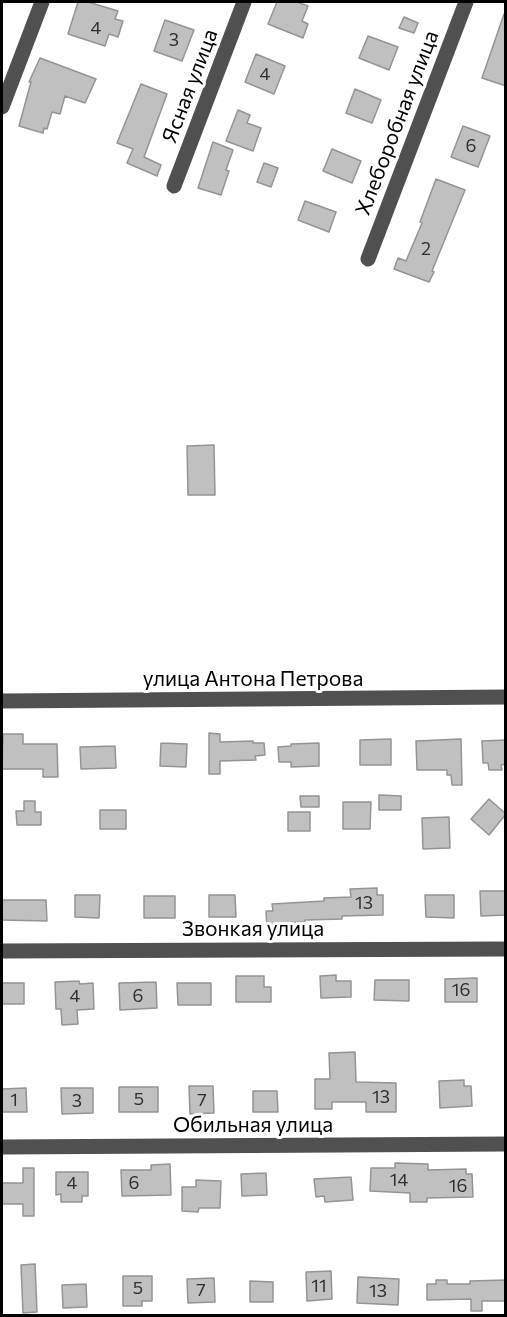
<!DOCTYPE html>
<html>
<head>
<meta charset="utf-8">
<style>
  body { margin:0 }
  #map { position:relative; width:507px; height:1317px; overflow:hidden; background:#fff; font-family:Commissioner,sans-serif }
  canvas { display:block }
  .frame { position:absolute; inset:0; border:3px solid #000; pointer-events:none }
</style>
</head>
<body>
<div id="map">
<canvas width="507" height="1317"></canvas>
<div class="frame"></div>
</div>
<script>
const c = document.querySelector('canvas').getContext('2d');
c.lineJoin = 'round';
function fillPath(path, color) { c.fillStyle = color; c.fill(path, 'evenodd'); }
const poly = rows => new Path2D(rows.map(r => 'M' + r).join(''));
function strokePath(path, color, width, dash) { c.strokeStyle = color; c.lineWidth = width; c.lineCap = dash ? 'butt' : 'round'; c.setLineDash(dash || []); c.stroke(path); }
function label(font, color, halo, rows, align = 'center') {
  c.font = font + ' Commissioner,sans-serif'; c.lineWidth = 6; c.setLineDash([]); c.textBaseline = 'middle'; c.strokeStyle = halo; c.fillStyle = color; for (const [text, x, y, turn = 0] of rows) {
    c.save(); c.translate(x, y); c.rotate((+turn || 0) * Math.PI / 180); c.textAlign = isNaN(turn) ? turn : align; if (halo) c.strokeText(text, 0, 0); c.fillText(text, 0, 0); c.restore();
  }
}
const building = poly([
  [78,2,88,2,118,11,115,19,123,21,118,37,109,34,105,46,68,34,78,2],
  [277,2,297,2,308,6,302,21,308,24,303,38,268,24,277,2],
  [504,14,506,14,506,86,482,78,504,14],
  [404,17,418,23,414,33,399,28,404,17],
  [165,20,194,30,182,61,154,51,165,20],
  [368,36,398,47,389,70,359,58,368,36],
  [256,54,285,66,274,94,245,82,256,54],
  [40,58,96,79,85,103,65,96,60,114,52,112,47,129,44,128,43,133,19,126,31,82,29,82,40,58],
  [141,84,167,94,144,157,161,165,157,176,127,163,133,149,117,143,141,84],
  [355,89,381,100,372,123,346,113,355,89],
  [238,110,250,115,247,123,261,128,253,151,226,141,238,110],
  [463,126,490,136,478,167,451,157,463,126],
  [213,142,233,150,226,170,229,171,221,195,198,188,213,142],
  [332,149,361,161,352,183,323,171,332,149],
  [264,163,278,168,271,187,257,182,264,163],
  [436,179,465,190,432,271,434,272,429,282,394,269,398,258,406,261,422,223,420,222,436,179],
  [305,201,336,212,329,232,298,220,305,201],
  [214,445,215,495,188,495,187,446,214,445],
  [209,733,220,734,220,742,253,741,253,743,264,743,265,755,255,756,256,760,220,761,220,774,209,774,209,733],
  [3,734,23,734,23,744,57,744,58,777,43,777,43,769,2,769,3,734],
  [391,739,391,765,360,765,360,740,391,739],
  [461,739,462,785,452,785,451,775,447,775,447,770,417,770,416,741,461,739],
  [506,740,506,764,501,765,502,770,489,770,488,763,483,763,482,741,506,740],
  [161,743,187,744,186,767,160,766,161,743],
  [319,743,319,766,291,767,291,762,279,762,278,747,291,746,291,744,319,743],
  [115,746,116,768,81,769,80,747,115,746],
  [379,795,401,796,401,810,379,810,379,795],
  [300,796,319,796,319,807,301,807,300,796],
  [489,799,506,814,489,835,471,819,489,799],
  [24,801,35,801,35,812,41,812,41,825,17,825,16,811,24,811,24,801],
  [343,802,371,802,370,829,343,829,343,802],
  [100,810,126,810,126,829,100,829,100,810],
  [288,812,310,812,310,831,288,831,288,812],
  [449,817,450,848,423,849,422,818,449,817],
  [377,888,377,895,383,895,383,915,342,916,342,919,305,920,305,922,284,923,285,929,267,930,266,911,273,911,272,904,324,901,324,898,351,897,350,889,377,888],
  [480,891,506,891,506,915,481,916,480,891],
  [75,895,100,895,99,918,75,917,75,895],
  [209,895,235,895,236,917,209,917,209,895],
  [425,895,454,895,454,918,426,917,425,895],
  [144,896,175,896,175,918,144,918,144,896],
  [2,900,46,900,47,921,2,920,2,900],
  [336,975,336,981,351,981,351,997,321,998,320,976,336,975],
  [236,976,264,976,264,987,271,987,271,1002,236,1002,236,976],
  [477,978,477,1002,445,1002,445,979,477,978],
  [375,980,409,980,409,1001,374,1000,375,980],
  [79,981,80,984,93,983,94,1009,77,1010,78,1024,62,1025,61,1009,56,1009,55,982,79,981],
  [156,982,157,1008,120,1010,119,983,156,982],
  [2,983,24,983,24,1004,2,1004,2,983],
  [177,983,211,983,211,1005,178,1005,177,983],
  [355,1052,356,1082,396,1083,396,1112,366,1112,366,1102,332,1102,332,1109,315,1109,315,1079,330,1079,329,1053,355,1052],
  [464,1080,464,1086,471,1086,472,1106,440,1108,439,1081,464,1080],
  [189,1086,213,1086,214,1113,190,1114,189,1086],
  [119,1087,158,1087,158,1112,119,1112,119,1087],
  [26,1088,27,1112,2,1112,2,1089,26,1088],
  [61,1088,93,1088,93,1113,62,1114,61,1088],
  [253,1091,277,1091,278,1112,253,1112,253,1091],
  [395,1163,428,1164,428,1170,466,1169,466,1174,472,1174,473,1197,427,1198,427,1202,410,1202,410,1193,370,1191,371,1168,395,1168,395,1163],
  [170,1164,171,1195,122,1196,121,1170,151,1170,151,1165,170,1164],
  [23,1168,34,1168,34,1216,23,1216,23,1204,2,1204,2,1183,23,1183,23,1168],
  [56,1172,88,1172,88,1196,82,1196,82,1202,61,1202,61,1194,56,1195,56,1172],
  [266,1173,267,1195,242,1196,241,1174,266,1173],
  [351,1177,353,1200,325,1202,324,1196,316,1197,314,1179,351,1177],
  [196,1180,221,1181,220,1208,199,1208,198,1212,182,1211,182,1187,196,1187,196,1180],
  [35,1264,37,1312,23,1313,21,1265,35,1264],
  [331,1271,332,1299,307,1301,306,1272,331,1271],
  [123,1276,152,1276,152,1301,142,1301,142,1306,123,1306,123,1276],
  [358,1277,399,1279,398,1305,357,1303,358,1277],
  [214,1278,215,1302,188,1303,187,1279,214,1278],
  [436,1280,447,1280,447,1284,470,1284,470,1281,506,1280,506,1301,482,1301,482,1311,471,1311,471,1299,427,1300,427,1284,436,1284,436,1280],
  [250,1281,273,1282,273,1302,250,1302,250,1281],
  [86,1284,87,1307,63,1308,62,1285,86,1284]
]);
const minor = poly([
  [2,107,42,2],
  [174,186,244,2],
  [368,259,466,2],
  [2,701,506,697],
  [2,951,506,949],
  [2,1147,506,1144]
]);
const numberNames = [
  ["4",96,28],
  ["3",174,40],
  ["4",265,74],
  ["6",471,146],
  ["2",426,249],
  ["13",364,903],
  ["16",461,990],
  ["4",75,996],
  ["6",138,996],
  ["13",381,1097],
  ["5",139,1099],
  ["1",14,1100],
  ["7",202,1100],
  ["3",77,1101],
  ["14",399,1180],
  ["4",72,1183],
  ["6",134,1183],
  ["16",458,1186],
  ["11",319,1286],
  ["5",138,1288],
  ["7",201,1290],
  ["13",378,1291]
];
const streetNames = [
  ["Ясная улица",190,86,-69],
  ["Хлеборобная улица",397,123,-69],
  ["улица Антона Петрова",253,679],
  ["Звонкая улица",253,929],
  ["Обильная улица",253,1125]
];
fillPath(building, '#c0c0c0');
strokePath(building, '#949494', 1.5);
strokePath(minor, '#505050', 15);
label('18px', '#303030', null, numberNames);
label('21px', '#000', '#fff', streetNames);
</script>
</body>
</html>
